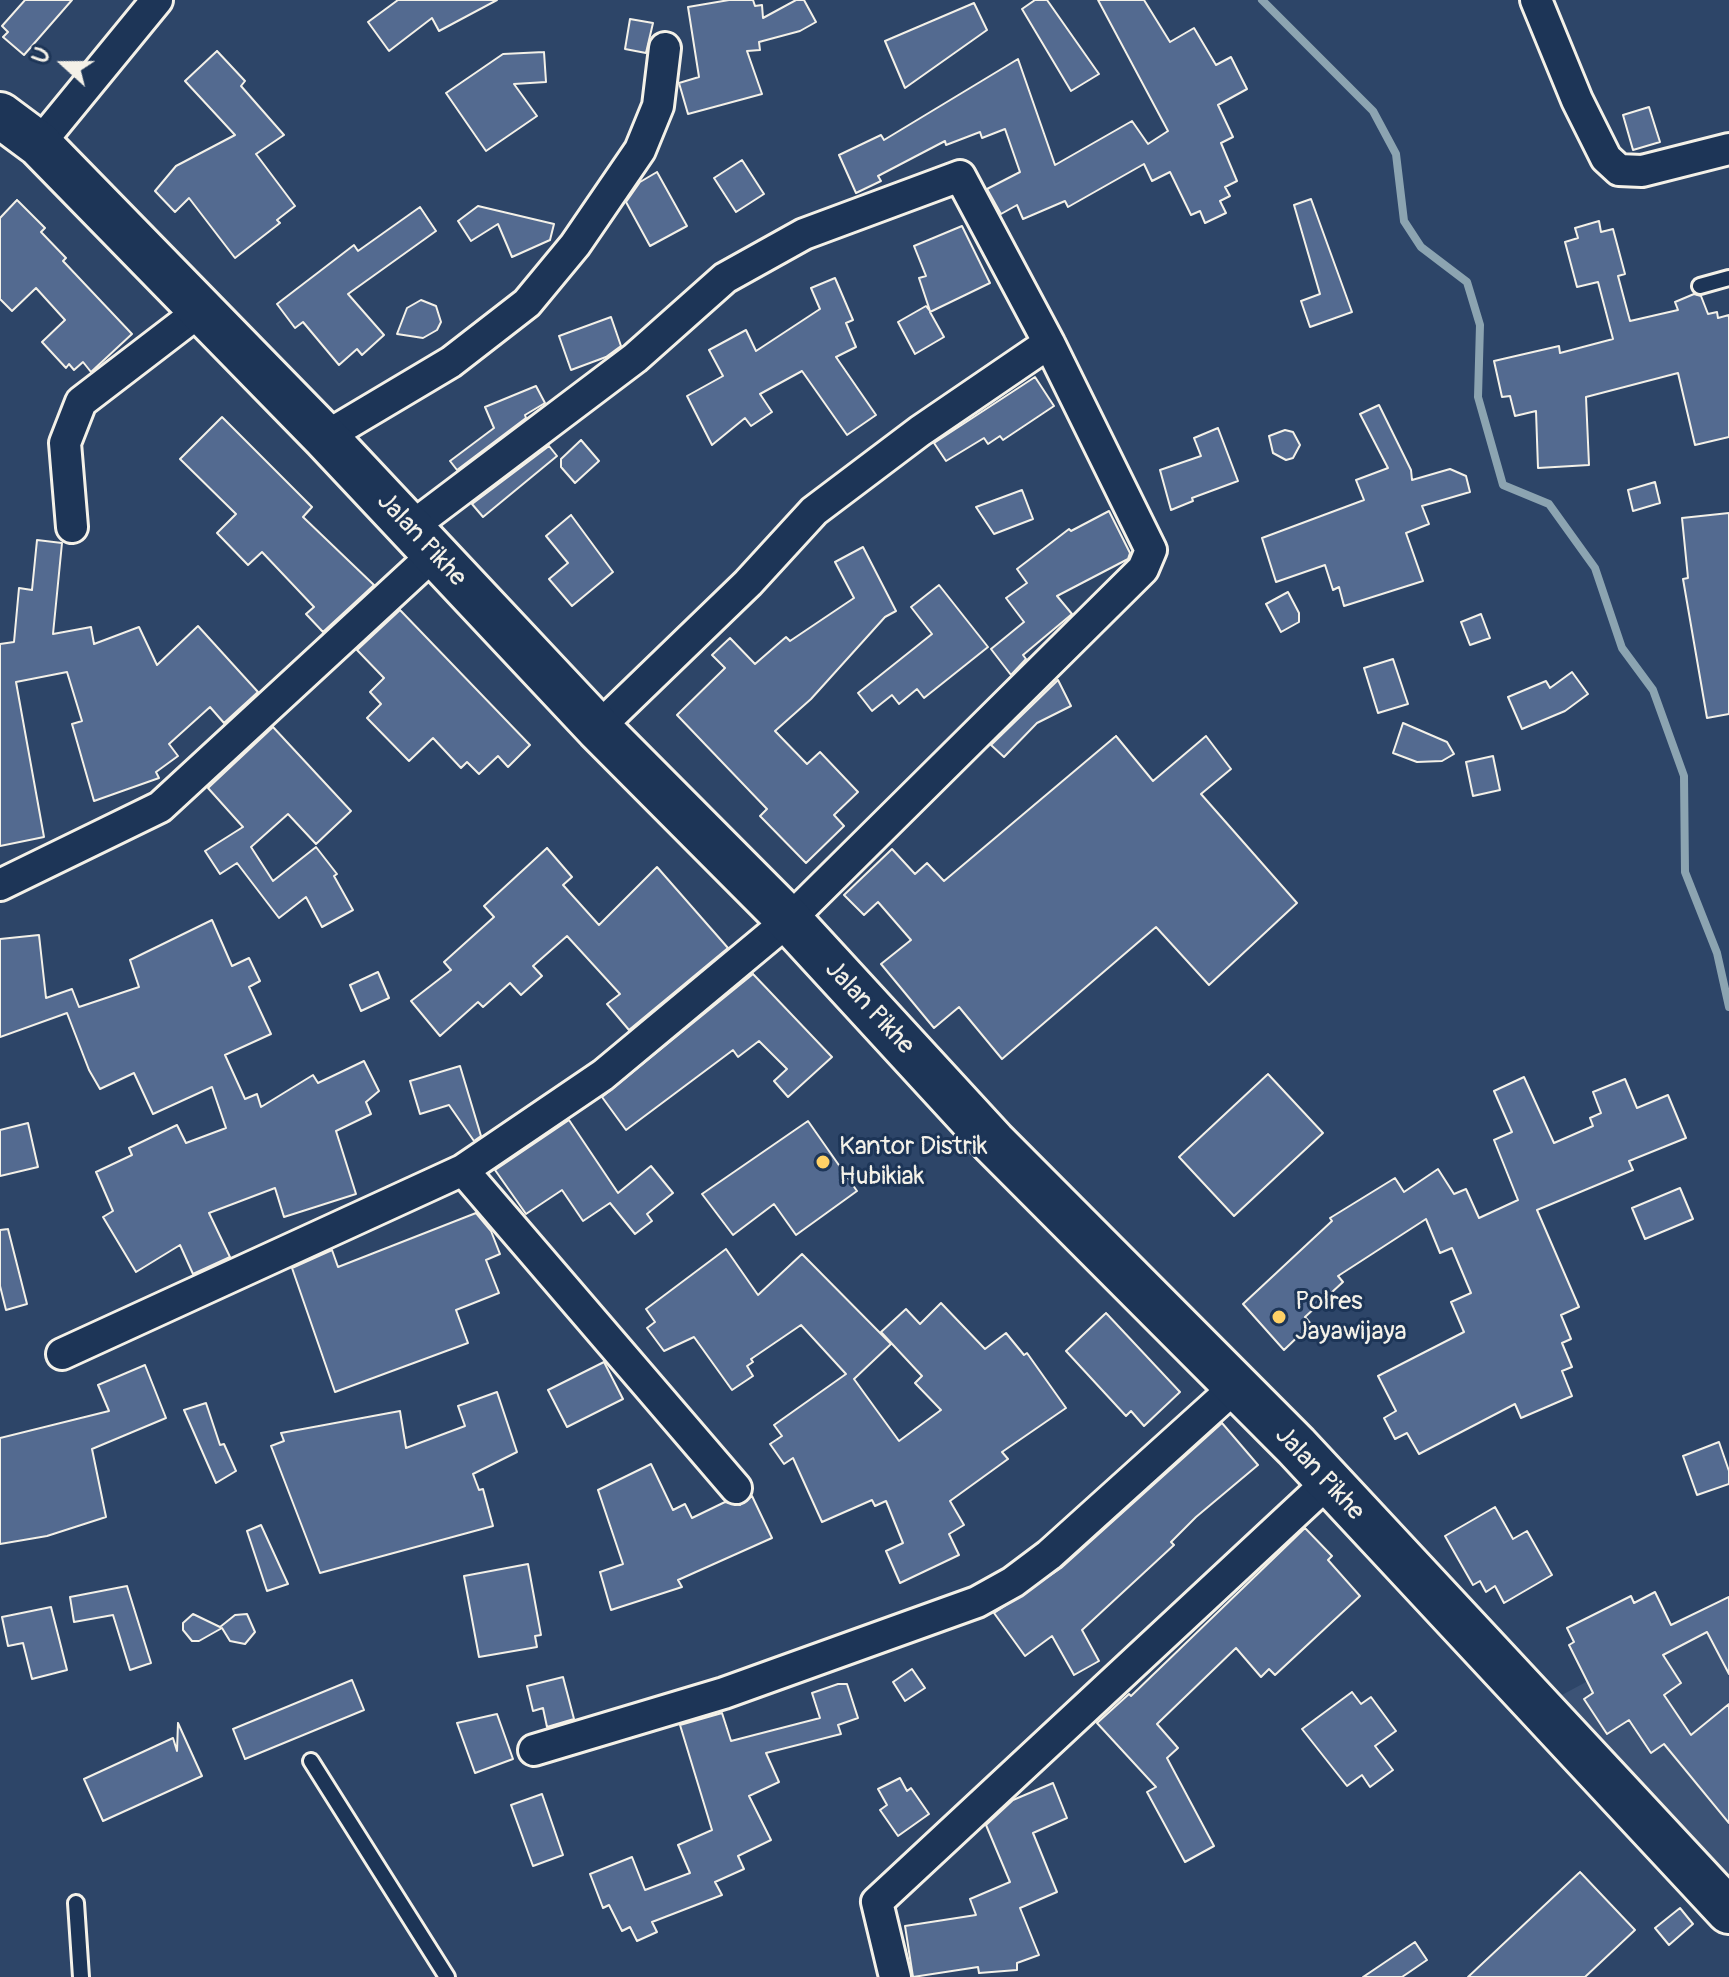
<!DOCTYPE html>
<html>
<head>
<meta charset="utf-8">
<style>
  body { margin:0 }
  #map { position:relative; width:1729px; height:1977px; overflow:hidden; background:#2d4568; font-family:Pangolin,sans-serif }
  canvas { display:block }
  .north { position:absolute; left:24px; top:24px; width:80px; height:80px; -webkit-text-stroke:6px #1d3557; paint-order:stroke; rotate:291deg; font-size:22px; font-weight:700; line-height:32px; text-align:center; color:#f4f1e8 }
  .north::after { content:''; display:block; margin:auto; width:28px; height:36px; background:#f4f1e8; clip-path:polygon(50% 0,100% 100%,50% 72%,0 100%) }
</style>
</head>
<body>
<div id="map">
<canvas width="1729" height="1977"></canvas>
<div class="north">U</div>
</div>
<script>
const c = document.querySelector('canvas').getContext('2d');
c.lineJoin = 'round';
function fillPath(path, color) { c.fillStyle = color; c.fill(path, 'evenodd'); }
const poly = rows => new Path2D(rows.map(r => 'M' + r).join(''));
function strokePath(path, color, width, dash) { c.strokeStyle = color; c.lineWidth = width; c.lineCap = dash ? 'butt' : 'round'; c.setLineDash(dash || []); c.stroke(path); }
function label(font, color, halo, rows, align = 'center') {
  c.font = font + ' Pangolin,sans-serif'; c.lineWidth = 6; c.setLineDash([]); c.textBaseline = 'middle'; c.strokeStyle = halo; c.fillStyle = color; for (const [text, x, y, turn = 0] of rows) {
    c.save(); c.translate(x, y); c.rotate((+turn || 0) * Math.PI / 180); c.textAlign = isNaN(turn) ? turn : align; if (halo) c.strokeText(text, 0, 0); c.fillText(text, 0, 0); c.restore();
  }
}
const built = poly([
  [1716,1612,1729,1629,1729,1880,1560,1696]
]);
const stream = poly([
  [1262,0,1373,111,1396,154,1404,221,1421,247,1467,282,1480,325,1478,397,1503,485,1549,504,1595,568,1622,648,1653,690,1684,776,1685,872,1717,953,1729,1007]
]);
const building = poly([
  [25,0,72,0,24,55,3,37,8,32,2,26,25,0],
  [398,0,497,0,439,31,432,18,389,51,368,22,398,0],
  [729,0,753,0,755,6,762,5,763,18,796,0,804,0,816,22,800,31,759,42,760,50,747,51,762,94,688,114,679,83,699,77,688,7,729,0],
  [1035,0,1047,0,1099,74,1071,91,1022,9,1035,0],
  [1098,0,1144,0,1170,42,1194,28,1216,65,1231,57,1247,89,1218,105,1233,137,1221,143,1237,181,1225,187,1230,196,1220,201,1226,213,1205,223,1200,211,1191,215,1170,172,1152,181,1144,164,1068,207,1065,201,1023,219,1017,205,1001,214,987,189,1020,172,1005,129,982,138,980,132,946,145,945,141,878,176,881,181,856,193,839,155,881,135,884,140,1018,59,1055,165,1132,121,1148,144,1168,131,1098,0],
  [974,3,987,30,905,88,885,41,974,3],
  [630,19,653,23,646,53,625,49,630,19],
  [217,51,245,81,241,86,284,135,256,154,295,206,277,220,280,223,235,258,189,198,175,212,155,191,176,166,235,135,185,81,217,51],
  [544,52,546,82,514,84,537,116,486,151,446,93,503,54,544,52],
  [1649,107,1660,142,1633,150,1623,115,1649,107],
  [742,160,764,194,736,212,714,178,742,160],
  [657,172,687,226,650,246,626,202,640,182,657,172],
  [1311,199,1352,312,1310,327,1301,301,1320,294,1294,205,1311,199],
  [17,200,45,228,41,232,66,258,63,261,132,334,91,372,83,362,74,370,69,364,66,368,42,342,65,320,36,288,12,311,0,299,0,218,17,200],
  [478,206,554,224,550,240,512,257,498,224,471,241,458,221,478,206],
  [420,207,436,231,348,294,384,335,362,355,357,349,339,365,303,322,295,328,277,304,354,245,358,251,420,207],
  [1599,221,1601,232,1613,229,1625,274,1618,276,1630,321,1678,310,1675,302,1694,294,1701,296,1708,314,1717,312,1718,318,1729,315,1729,437,1695,445,1678,373,1586,397,1589,465,1538,468,1536,411,1515,416,1510,396,1502,397,1494,361,1559,346,1560,353,1613,339,1598,282,1577,287,1565,242,1578,238,1575,228,1599,221],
  [962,226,990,283,930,312,944,337,915,354,898,322,926,306,930,311,919,278,926,276,914,246,962,226],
  [835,278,853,320,846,323,856,347,836,357,876,415,847,435,802,371,760,394,772,412,751,426,745,418,712,445,687,396,723,376,709,350,746,330,756,351,820,309,811,288,835,278],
  [421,300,436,306,441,322,437,330,423,338,397,334,407,308,421,300],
  [611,317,621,346,606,357,571,370,559,336,611,317],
  [1035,377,1054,406,1003,440,1000,436,988,444,984,438,946,461,934,443,1035,377],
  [536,386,545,403,525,415,526,418,457,470,450,461,494,428,485,407,536,386],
  [1379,405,1411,470,1412,480,1450,469,1466,476,1470,492,1422,506,1429,524,1406,533,1423,581,1344,606,1339,587,1333,590,1325,565,1276,582,1262,538,1364,500,1356,480,1388,468,1360,414,1379,405],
  [222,417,312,507,303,517,374,585,323,632,306,614,314,607,262,552,248,565,217,533,236,514,180,459,222,417],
  [1218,428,1238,481,1192,498,1193,501,1171,510,1160,470,1201,456,1194,438,1218,428],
  [1285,430,1293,432,1300,445,1293,458,1286,460,1273,453,1269,436,1285,430],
  [581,440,599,461,575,483,561,467,561,459,581,440],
  [549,446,557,456,483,517,472,504,549,446],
  [1655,482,1660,503,1633,511,1628,490,1655,482],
  [1022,490,1033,519,994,534,976,507,1022,490],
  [1109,511,1130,553,1128,559,1057,596,1072,614,1023,655,1026,659,1011,675,991,649,1024,622,1006,598,1027,583,1017,569,1069,529,1071,531,1109,511],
  [1729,513,1729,714,1707,718,1683,579,1688,578,1682,518,1729,513],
  [571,515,613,572,572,606,549,579,568,563,546,536,571,515],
  [37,540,62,543,53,634,91,627,94,644,139,627,157,665,198,626,258,692,224,723,210,707,169,744,178,756,156,772,159,778,94,801,72,724,82,721,67,672,16,682,44,837,0,846,0,644,14,642,19,588,32,590,37,540],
  [863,547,896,611,885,617,811,699,775,731,807,764,820,752,858,792,834,815,844,826,806,863,760,816,767,809,677,715,725,668,712,655,730,638,755,664,786,637,790,641,854,598,835,562,863,547],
  [939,585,988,647,924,698,917,689,899,704,892,695,872,711,858,693,932,634,911,607,939,585],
  [1288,592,1299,613,1299,622,1281,632,1266,604,1288,592],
  [400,610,530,745,508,767,498,756,479,774,467,762,461,768,433,738,409,761,367,718,381,704,370,692,384,678,357,650,400,610],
  [1481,614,1490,638,1470,645,1461,622,1481,614],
  [1393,659,1408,704,1378,713,1364,668,1393,659],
  [1572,672,1588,694,1565,711,1522,729,1508,697,1546,681,1550,688,1572,672],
  [1058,680,1071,706,1037,723,1004,757,991,745,1058,680],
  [1403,723,1447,742,1454,754,1442,761,1417,762,1393,753,1403,723],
  [273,727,351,811,316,844,288,814,251,847,273,881,316,847,337,874,334,876,353,910,322,927,306,897,279,918,237,863,220,874,205,851,243,827,208,788,273,727],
  [1116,736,1153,781,1206,736,1231,769,1201,794,1297,903,1209,985,1156,927,1002,1059,959,1007,934,1028,881,964,911,940,878,902,864,915,844,895,892,849,915,874,927,863,944,881,1116,736],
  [1493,756,1500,790,1473,796,1466,762,1493,756],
  [547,848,572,877,563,885,599,925,657,867,728,948,629,1030,607,1004,620,994,567,936,533,966,542,976,521,995,510,983,483,1007,478,1002,440,1036,411,1001,451,970,444,962,494,917,484,906,547,848],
  [212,920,232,966,249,958,260,981,249,987,271,1034,225,1055,245,1099,257,1094,261,1107,313,1075,318,1083,364,1061,379,1091,366,1102,371,1114,336,1131,356,1194,284,1217,275,1188,209,1213,230,1257,193,1274,180,1245,136,1272,103,1217,113,1211,96,1172,132,1155,129,1148,177,1125,186,1143,226,1128,212,1087,153,1114,134,1073,100,1089,89,1070,67,1013,0,1037,0,939,39,935,46,998,72,989,79,1007,139,987,130,960,212,920],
  [378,972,389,998,361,1011,350,985,378,972],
  [753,974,832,1057,788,1097,774,1081,787,1069,759,1041,738,1057,733,1050,626,1130,602,1097,753,974],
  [460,1066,481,1136,474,1141,449,1105,420,1114,410,1081,460,1066],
  [1268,1074,1323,1133,1234,1216,1179,1157,1268,1074],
  [1524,1077,1554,1143,1593,1126,1590,1118,1601,1113,1593,1092,1625,1079,1637,1108,1668,1095,1686,1138,1629,1161,1633,1170,1537,1210,1579,1307,1561,1315,1571,1339,1562,1343,1572,1367,1562,1371,1572,1396,1521,1418,1515,1404,1419,1454,1407,1433,1395,1439,1384,1418,1396,1411,1378,1376,1464,1332,1451,1302,1471,1293,1452,1248,1440,1253,1426,1219,1338,1276,1343,1282,1305,1317,1311,1324,1284,1350,1243,1304,1332,1221,1330,1218,1395,1178,1404,1192,1438,1169,1454,1194,1466,1189,1479,1218,1518,1200,1494,1140,1512,1132,1494,1091,1524,1077],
  [569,1120,618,1193,651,1166,673,1193,647,1214,652,1221,635,1234,610,1203,583,1221,562,1190,526,1214,495,1170,569,1120],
  [808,1121,857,1191,796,1235,774,1204,733,1235,702,1194,808,1121],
  [28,1123,38,1167,0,1176,0,1130,28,1123],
  [1680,1188,1693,1219,1645,1239,1632,1208,1680,1188],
  [476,1213,491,1231,500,1254,486,1260,499,1293,456,1310,468,1343,335,1392,292,1268,332,1250,338,1267,476,1213],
  [8,1229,27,1304,6,1310,0,1286,0,1230,8,1229],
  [726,1249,758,1295,802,1254,891,1344,854,1379,899,1441,941,1410,915,1383,922,1376,881,1332,906,1309,920,1324,941,1303,985,1349,1006,1333,1024,1355,1027,1353,1066,1408,1002,1452,1008,1459,950,1501,964,1525,949,1534,959,1555,900,1583,886,1551,903,1543,886,1501,875,1506,872,1500,822,1522,793,1458,784,1464,770,1444,782,1436,774,1425,846,1374,801,1325,751,1359,753,1362,747,1366,753,1376,732,1390,694,1337,664,1351,647,1328,655,1322,646,1309,726,1249],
  [1106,1313,1180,1392,1144,1426,1131,1411,1126,1416,1066,1351,1106,1313],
  [604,1362,623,1399,567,1427,548,1390,604,1362],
  [145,1365,166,1418,92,1449,106,1517,47,1536,0,1544,0,1438,109,1411,98,1385,145,1365],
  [497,1392,517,1452,473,1474,479,1490,483,1489,493,1526,320,1573,271,1446,284,1441,281,1433,400,1411,406,1448,465,1426,458,1406,497,1392],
  [206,1403,220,1445,224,1444,236,1471,216,1483,184,1410,206,1403],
  [1222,1423,1258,1465,1196,1517,1171,1542,1174,1545,1082,1630,1099,1661,1074,1675,1052,1636,1025,1656,994,1613,1061,1568,1222,1423],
  [1719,1442,1729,1471,1729,1484,1697,1495,1683,1456,1719,1442],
  [651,1464,673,1510,685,1504,692,1518,725,1502,740,1505,752,1496,772,1538,678,1580,682,1587,611,1610,600,1572,623,1564,598,1490,651,1464],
  [1495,1507,1513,1539,1527,1531,1552,1575,1504,1603,1495,1586,1486,1592,1480,1581,1473,1585,1445,1536,1495,1507],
  [261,1525,288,1584,267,1591,247,1531,261,1525],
  [1305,1528,1332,1556,1328,1560,1360,1596,1275,1675,1269,1669,1261,1677,1236,1648,1157,1724,1178,1748,1167,1758,1214,1846,1185,1862,1147,1792,1156,1787,1097,1723,1129,1694,1131,1696,1305,1528],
  [528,1564,541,1635,535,1636,537,1647,479,1657,464,1576,528,1564],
  [127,1586,151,1663,130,1670,113,1615,74,1622,70,1597,127,1586],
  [1655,1592,1671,1625,1729,1597,1729,1674,1707,1632,1663,1655,1681,1683,1664,1695,1691,1735,1729,1704,1729,1823,1664,1744,1651,1753,1629,1720,1607,1734,1584,1699,1593,1693,1569,1645,1574,1642,1567,1628,1631,1596,1634,1603,1655,1592],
  [51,1607,67,1670,32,1679,23,1643,8,1646,2,1617,51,1607],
  [193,1614,220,1627,235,1615,247,1614,255,1632,245,1644,230,1641,222,1628,199,1641,192,1641,183,1630,183,1623,193,1614],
  [912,1669,925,1688,905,1701,893,1682,912,1669],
  [563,1677,574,1719,547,1727,543,1708,533,1711,527,1686,563,1677],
  [352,1680,364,1710,245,1759,233,1729,352,1680],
  [838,1684,847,1684,858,1718,838,1725,841,1734,766,1753,779,1782,749,1796,771,1840,738,1856,744,1869,715,1882,722,1895,652,1922,657,1932,637,1941,630,1927,622,1931,609,1905,603,1908,590,1874,632,1857,645,1890,690,1873,678,1845,712,1830,680,1725,722,1713,731,1741,820,1718,812,1693,838,1684],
  [1352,1692,1361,1704,1371,1697,1396,1731,1375,1746,1393,1770,1370,1787,1362,1775,1347,1786,1302,1729,1352,1692],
  [497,1714,513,1759,475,1773,457,1723,497,1714],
  [178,1723,202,1776,103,1821,84,1779,173,1738,177,1751,178,1723],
  [900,1778,907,1791,911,1788,929,1814,898,1836,880,1810,887,1805,878,1789,900,1778],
  [1053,1783,1067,1818,1033,1833,1057,1892,1020,1908,1039,1955,1017,1963,1017,1970,979,1973,978,1967,913,1977,905,1926,976,1915,970,1899,1010,1882,986,1825,1013,1800,1053,1783],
  [542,1794,563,1855,533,1866,511,1805,542,1794],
  [1580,1872,1635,1930,1585,1977,1468,1977,1580,1872],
  [1680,1908,1693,1924,1669,1945,1655,1928,1680,1908],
  [1415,1942,1427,1960,1402,1977,1363,1977,1415,1942]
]);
const lane = poly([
  [1700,286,1729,278],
  [311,1761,447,1977],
  [76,1903,81,1977]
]);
const street = poly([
  [1536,0,1577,100,1606,158,1619,170,1642,171,1729,149],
  [39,144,157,0],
  [325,437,451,362,527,303,575,245,640,150,658,106,665,48],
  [72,527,65,443,81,402,201,310],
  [598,728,748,583,814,511,920,431,1049,343],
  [0,885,160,807,433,555],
  [463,1170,736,1488],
  [62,1354,463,1170,603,1075,789,920,1143,569,1151,550,1049,343,960,176,804,234,725,278,635,358,410,528],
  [534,1750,724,1693,977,1602,1013,1582,1049,1555,1234,1388],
  [895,1977,877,1902,1327,1483]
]);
const highway = poly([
  [0,115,39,144,325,437,598,728,789,920,993,1142,1296,1446,1729,1911]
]);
const markers = [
  [823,1162,8,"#ffd166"],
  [1279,1317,8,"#ffd166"]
];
const streetNames = [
  ["Jalan Pikhe",421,540,47],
  ["Jalan Pikhe",869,1008,47],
  ["Jalan Pikhe",1319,1474,47]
];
const poiNames = [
  ["Kantor Distrik",839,1147],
  ["Hubikiak",839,1177],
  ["Polres",1295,1302],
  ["Jayawijaya",1295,1332]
];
fillPath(built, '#3c5376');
strokePath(stream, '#8ca4b1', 8);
fillPath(building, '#536a90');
strokePath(building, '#f4f1e8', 2);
strokePath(lane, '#f4f1e8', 20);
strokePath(street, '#f4f1e8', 36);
strokePath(highway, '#f4f1e8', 50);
strokePath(lane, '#1d3557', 14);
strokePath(street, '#1d3557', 30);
strokePath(highway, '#1d3557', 44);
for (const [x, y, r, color] of markers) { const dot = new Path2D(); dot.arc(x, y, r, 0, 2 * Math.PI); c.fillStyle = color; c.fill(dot); strokePath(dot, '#1d3557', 3); }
label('26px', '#f4f1e8', '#1d3557', streetNames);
label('26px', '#f4f1e8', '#1d3557', poiNames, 'left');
</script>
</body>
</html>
